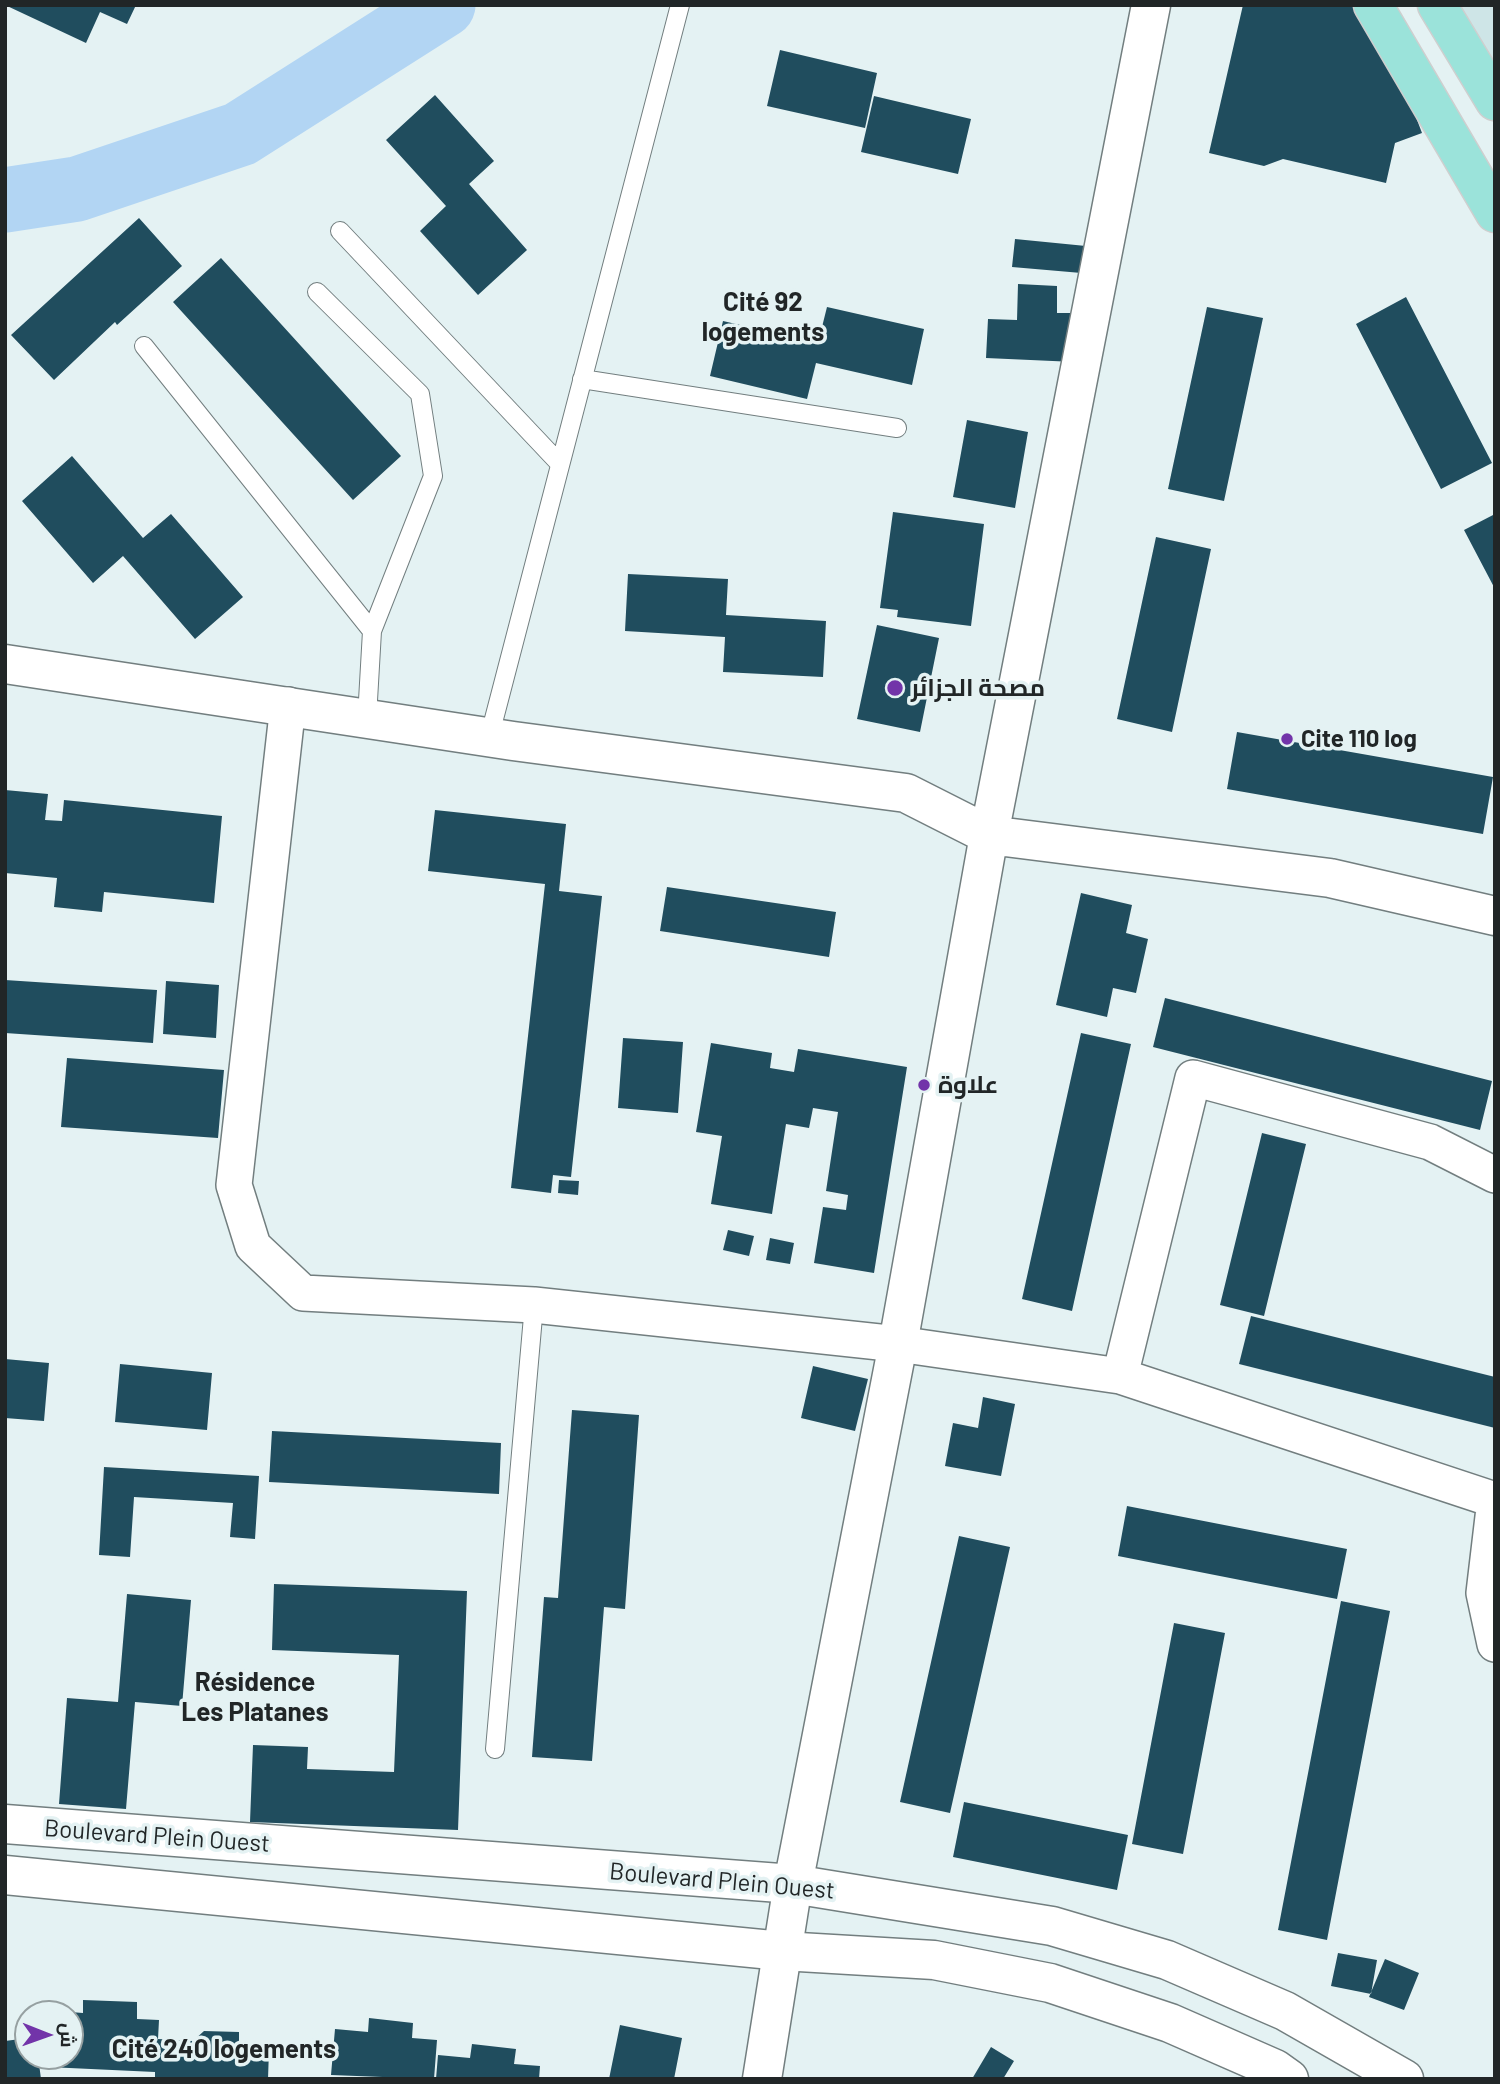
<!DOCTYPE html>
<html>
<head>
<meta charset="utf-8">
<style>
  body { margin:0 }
  #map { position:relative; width:1500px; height:2084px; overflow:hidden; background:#e4f2f3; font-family:Barlow,Cairo,sans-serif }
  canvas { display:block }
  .frame { position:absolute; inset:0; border:7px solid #212627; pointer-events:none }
  .north { position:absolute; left:14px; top:2000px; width:70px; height:70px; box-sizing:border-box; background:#e4f2f3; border:2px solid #96a0a1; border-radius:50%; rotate:91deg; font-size:19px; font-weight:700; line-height:28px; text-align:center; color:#212627 }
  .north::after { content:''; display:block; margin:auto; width:24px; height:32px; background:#7234a9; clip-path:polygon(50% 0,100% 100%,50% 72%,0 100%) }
</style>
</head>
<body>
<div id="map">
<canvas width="1500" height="2084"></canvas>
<div class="frame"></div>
<div class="north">ش</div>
</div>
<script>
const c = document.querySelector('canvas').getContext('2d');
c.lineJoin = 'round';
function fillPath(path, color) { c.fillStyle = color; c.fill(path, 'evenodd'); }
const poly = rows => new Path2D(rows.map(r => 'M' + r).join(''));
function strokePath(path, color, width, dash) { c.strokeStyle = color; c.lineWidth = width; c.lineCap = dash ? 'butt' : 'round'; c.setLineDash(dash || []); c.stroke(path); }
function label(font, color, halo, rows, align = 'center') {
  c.font = font + ' Barlow,Cairo,sans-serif'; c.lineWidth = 7; c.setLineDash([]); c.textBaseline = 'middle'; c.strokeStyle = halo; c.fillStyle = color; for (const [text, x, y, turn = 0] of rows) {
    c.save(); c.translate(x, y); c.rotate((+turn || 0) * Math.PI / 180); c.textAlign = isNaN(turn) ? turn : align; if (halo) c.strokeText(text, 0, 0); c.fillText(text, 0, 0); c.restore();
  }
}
const built = poly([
  [1457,5,1495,5,1495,68]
]);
const river = poly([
  [5,200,77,189,240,134,443,5]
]);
const building = poly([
  [5,5,136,5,127,24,100,12,86,43],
  [1243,5,1355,5,1383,30,1422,133,1395,143,1386,183,1283,159,1264,166,1209,153],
  [780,50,877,73,865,128,767,106],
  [435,95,494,161,469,184,527,250,478,295,420,231,446,206,386,140],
  [874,96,971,119,958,174,861,152],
  [139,218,182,266,117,325,115,322,54,380,11,335],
  [1015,239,1096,247,1093,274,1012,267],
  [221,258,401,456,353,500,173,302],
  [1018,284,1057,286,1057,313,1077,313,1075,362,986,358,988,319,1017,320],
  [1406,297,1492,463,1441,489,1356,324],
  [827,307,924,329,912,385,816,363,807,399,710,376,723,321,818,343],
  [1207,307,1263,318,1224,501,1168,489],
  [967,420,1028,432,1015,508,953,497],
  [72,456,143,538,171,514,243,597,195,639,123,556,93,583,22,501],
  [893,512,984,524,971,626,897,617,898,610,880,608],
  [1495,514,1495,589,1464,530],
  [1156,537,1211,549,1172,732,1117,719],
  [628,574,728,579,726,615,826,621,823,677,723,672,725,637,625,631],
  [877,625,939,638,920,732,857,719],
  [1237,732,1493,777,1483,834,1227,789],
  [5,790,48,794,45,820,62,821,64,800,222,816,214,903,104,892,102,912,54,907,57,878,5,873],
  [435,810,566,824,559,891,602,896,571,1177,553,1175,551,1193,511,1188,545,884,428,871],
  [667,887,836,912,829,957,660,931],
  [1081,893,1132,905,1126,933,1148,939,1136,993,1113,988,1107,1017,1056,1005],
  [5,980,157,990,153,1043,5,1033],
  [166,981,219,985,216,1038,163,1034],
  [1165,998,1492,1081,1480,1130,1153,1047],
  [1081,1033,1131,1044,1072,1311,1022,1299],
  [623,1038,683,1042,678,1113,618,1108],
  [711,1043,772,1053,770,1068,794,1072,798,1049,907,1067,874,1273,814,1263,823,1207,846,1210,848,1195,826,1191,838,1112,813,1108,809,1128,786,1124,772,1214,711,1204,722,1136,696,1132],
  [67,1058,224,1070,218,1138,61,1127],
  [1262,1133,1306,1144,1264,1316,1220,1305],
  [559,1180,579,1181,578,1195,558,1193],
  [728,1230,754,1236,749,1256,723,1250],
  [770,1238,794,1243,790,1264,766,1260],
  [1251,1316,1495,1377,1495,1428,1239,1364],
  [5,1359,49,1363,44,1421,5,1418],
  [120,1364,212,1373,207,1430,115,1422],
  [813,1366,868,1379,855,1431,801,1418],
  [983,1397,1015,1404,1001,1476,945,1466,953,1423,978,1428],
  [572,1410,639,1415,625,1609,604,1607,592,1761,532,1757,544,1597,558,1598],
  [272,1431,501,1443,499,1494,269,1482],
  [104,1467,259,1476,255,1539,230,1537,233,1503,134,1497,130,1557,99,1555],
  [1127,1506,1347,1549,1337,1599,1118,1556],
  [959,1536,1010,1547,950,1813,900,1802],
  [274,1584,467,1591,458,1830,250,1822,253,1745,308,1747,307,1769,394,1772,399,1655,272,1650],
  [127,1594,191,1600,182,1706,135,1702,126,1809,59,1804,67,1698,118,1702],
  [1341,1601,1390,1611,1327,1940,1278,1930],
  [1174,1623,1225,1633,1183,1854,1132,1844],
  [964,1802,1128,1835,1117,1890,953,1857],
  [1338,1953,1377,1960,1371,1994,1331,1986],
  [1385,1959,1419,1973,1404,2010,1369,1997],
  [83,2000,137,2002,137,2019,159,2020,158,2039,193,2041,204,2031,239,2032,239,2049,269,2050,268,2079,155,2079,155,2072,48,2067,48,2056,70,2056,70,2012,83,2013],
  [369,2018,413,2023,412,2038,437,2040,434,2079,331,2075,335,2029,368,2032],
  [620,2025,682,2038,674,2079,609,2079],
  [28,2038,28,2056,38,2056,41,2079,5,2079,5,2041],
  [472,2044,516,2049,514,2064,540,2066,539,2079,436,2079,438,2055,470,2058],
  [991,2047,1014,2061,1003,2079,972,2079]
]);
const service = poly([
  [340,231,560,464],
  [317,292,420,394,433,476,372,631],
  [144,346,372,631,367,718],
  [582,379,897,428],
  [489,738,680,5],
  [495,1749,534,1305]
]);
const minor = poly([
  [288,705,234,1185,253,1246,303,1293,534,1305,898,1344,1120,1376,1495,1500,1484,1593,1495,1644],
  [1120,1376,1193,1078,1430,1142,1495,1175]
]);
const tertiary = poly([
  [5,664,513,741,906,793,989,835,1330,878,1495,916],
  [762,2079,793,1884,898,1344,989,835,1151,5]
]);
const secondary = poly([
  [5,1824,793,1884,1052,1926,1167,1960,1285,2011,1404,2079],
  [5,1875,782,1951,934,1960,1050,1983,1170,2023,1275,2069,1289,2079]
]);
const primary = poly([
  [1373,5,1495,213],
  [1437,5,1495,101]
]);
const markers = [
  [895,688,9,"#7234a9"],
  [1287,739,7,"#7234a9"],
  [924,1085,7,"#7234a9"]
];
const poiNames = [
  ["مصحة الجزائر",911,688],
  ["Cite 110 log",1301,739],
  ["علاوة",938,1085]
];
const streetNames = [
  ["Boulevard Plein Ouest",157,1836,4],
  ["Boulevard Plein Ouest",722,1881,5]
];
const neighbourhoodNames = [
  ["Cité 92",763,302],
  ["logements",763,332],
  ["Résidence",255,1682],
  ["Les Platanes",255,1712],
  ["Cité 240 logements",224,2049]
];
fillPath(built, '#cee5e7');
strokePath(river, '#b2d5f3', 65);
fillPath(building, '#204d5e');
strokePath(service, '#727e7f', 20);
strokePath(minor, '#727e7f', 38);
strokePath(tertiary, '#727e7f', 41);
strokePath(secondary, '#727e7f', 41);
strokePath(primary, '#cecfcf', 41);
strokePath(service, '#fff', 18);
strokePath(minor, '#fff', 35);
strokePath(tertiary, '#fff', 38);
strokePath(secondary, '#fff', 38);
strokePath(primary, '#9be3da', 38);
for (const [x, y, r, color] of markers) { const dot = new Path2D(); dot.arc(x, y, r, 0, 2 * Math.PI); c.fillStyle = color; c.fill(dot); strokePath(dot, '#e4f2f3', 2.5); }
label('bold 24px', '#212627', '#e4f2f3', poiNames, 'left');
label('24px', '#212627', '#e4f2f3', streetNames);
label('bold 26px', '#212627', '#e4f2f3', neighbourhoodNames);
</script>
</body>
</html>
